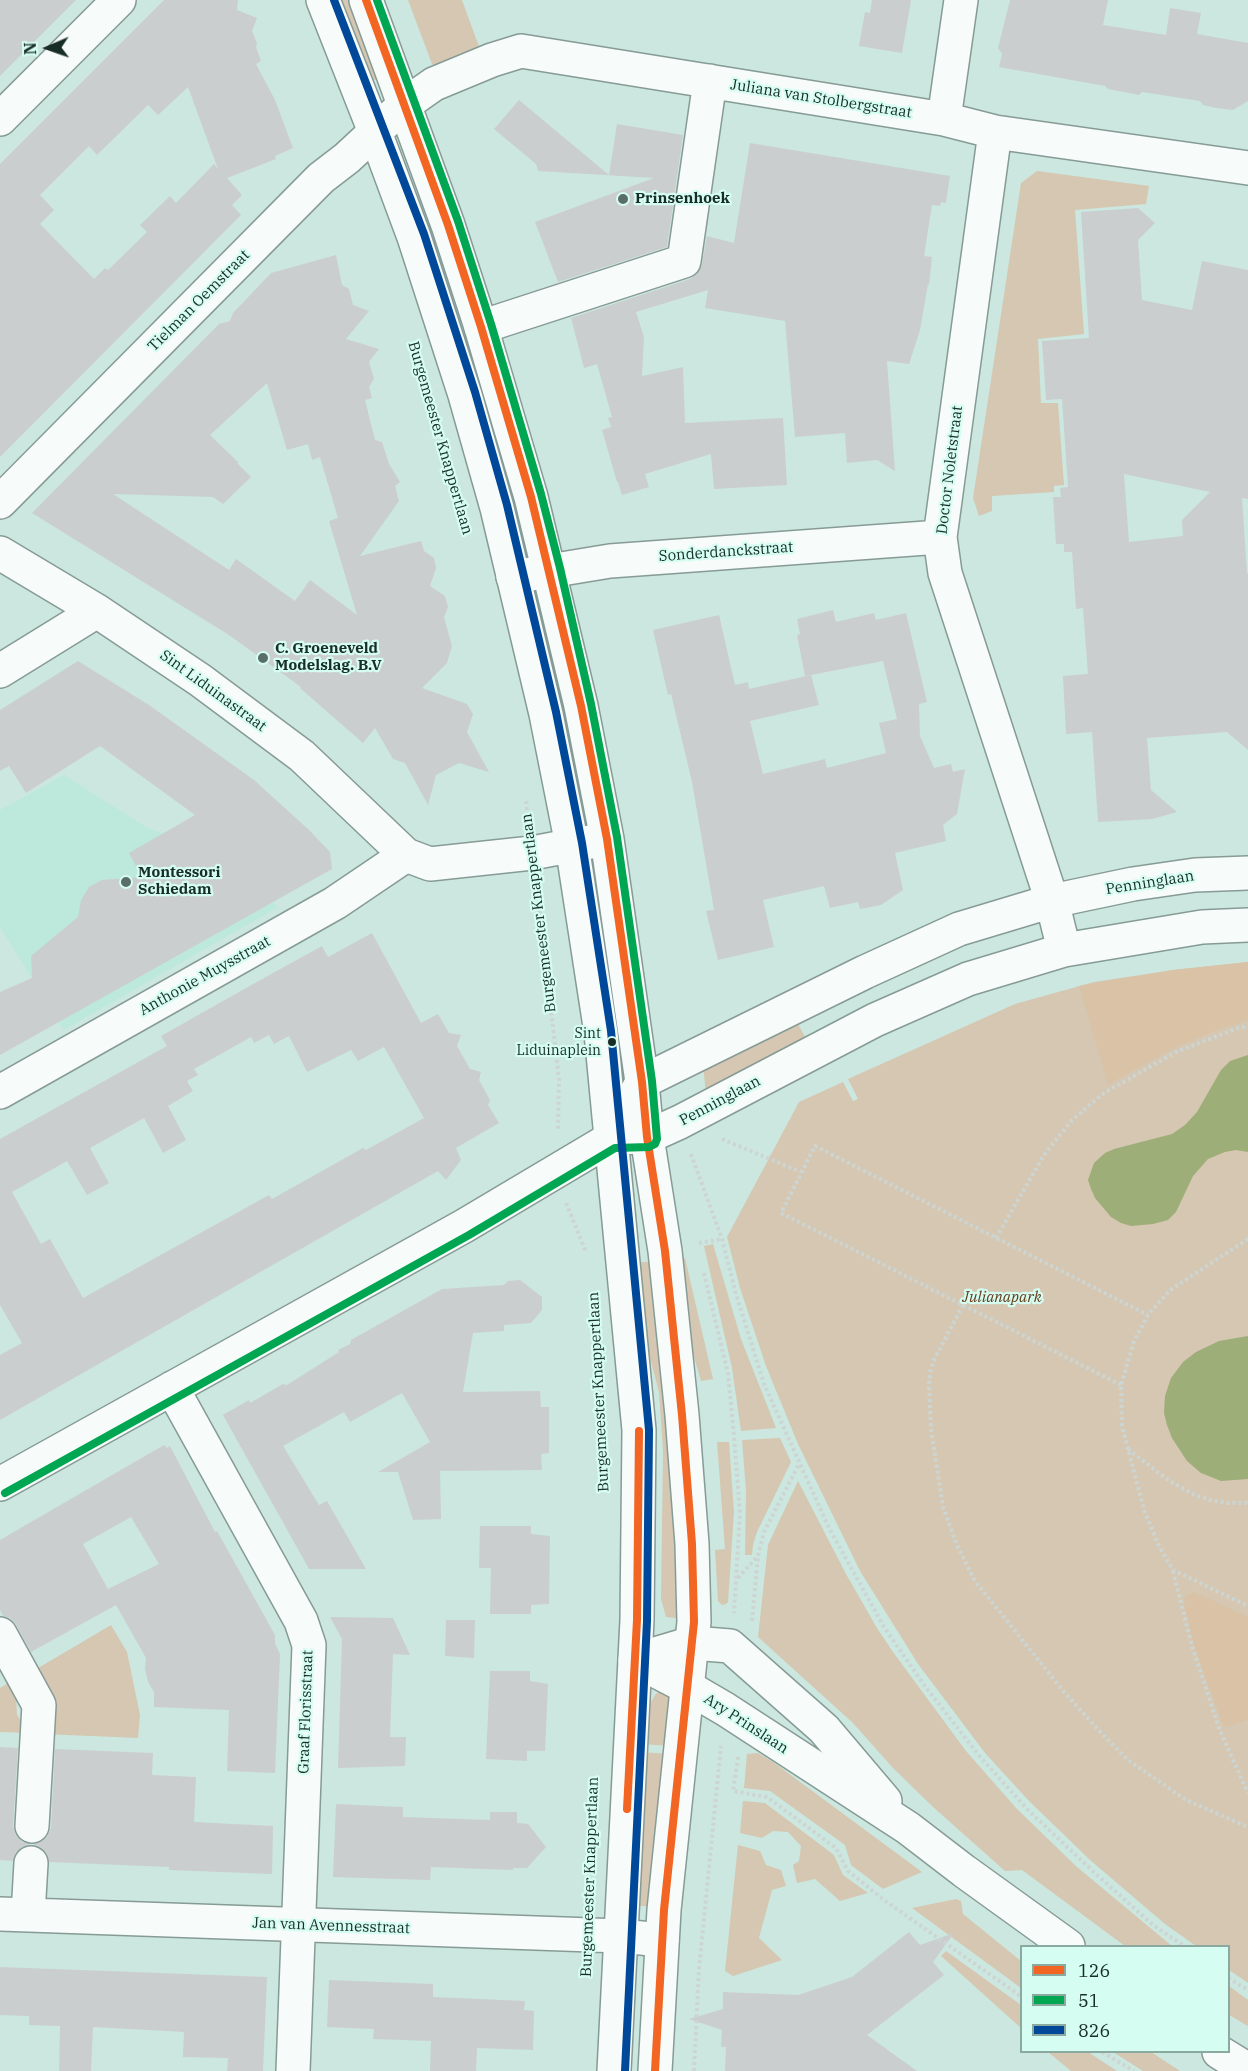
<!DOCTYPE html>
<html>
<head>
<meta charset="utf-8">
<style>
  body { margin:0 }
  #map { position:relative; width:1248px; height:2071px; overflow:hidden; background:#cce7df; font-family:"IBM Plex Serif",serif }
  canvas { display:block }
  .legend { position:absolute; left:1020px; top:1945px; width:210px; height:108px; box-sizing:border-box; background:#d5fdf1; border:2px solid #8aaaa0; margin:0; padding:8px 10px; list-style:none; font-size:18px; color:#192d27 }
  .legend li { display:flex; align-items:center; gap:12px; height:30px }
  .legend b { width:30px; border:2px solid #8aaaa0 }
  .north { position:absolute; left:18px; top:18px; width:60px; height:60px; -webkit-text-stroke:4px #d5fdf1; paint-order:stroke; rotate:268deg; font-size:16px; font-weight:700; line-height:24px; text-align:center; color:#192d27 }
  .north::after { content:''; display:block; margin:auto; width:21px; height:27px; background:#192d27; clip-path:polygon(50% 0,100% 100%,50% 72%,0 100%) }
</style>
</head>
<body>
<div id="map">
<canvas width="1248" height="2071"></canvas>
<ul class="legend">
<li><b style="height:8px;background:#f26522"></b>126</li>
<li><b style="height:8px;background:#00a651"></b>51</li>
<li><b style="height:8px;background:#004899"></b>826</li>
</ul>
<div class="north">N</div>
</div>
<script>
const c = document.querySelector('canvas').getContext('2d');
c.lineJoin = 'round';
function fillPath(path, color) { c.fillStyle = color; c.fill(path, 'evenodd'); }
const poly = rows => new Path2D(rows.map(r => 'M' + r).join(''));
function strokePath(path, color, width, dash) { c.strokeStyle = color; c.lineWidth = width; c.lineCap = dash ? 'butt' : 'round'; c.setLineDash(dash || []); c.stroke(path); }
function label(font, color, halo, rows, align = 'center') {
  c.font = font + ' "IBM Plex Serif",serif'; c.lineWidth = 4.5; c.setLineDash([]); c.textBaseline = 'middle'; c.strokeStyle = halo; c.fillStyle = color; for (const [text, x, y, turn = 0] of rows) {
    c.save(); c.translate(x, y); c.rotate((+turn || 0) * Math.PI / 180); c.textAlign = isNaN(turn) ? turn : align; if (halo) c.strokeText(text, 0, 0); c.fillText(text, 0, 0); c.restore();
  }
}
const built = poly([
  [64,775,146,827,226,857,278,907,64,1030,0,927,0,810]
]);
const green = poly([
  [333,0,357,0,382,78,371,81],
  [408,0,462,0,481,52,436,67,432,64],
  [1037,171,1149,186,1146,204,1075,210,1084,334,1038,339,1041,403,1058,403,1064,485,1054,486,1054,492,992,496,992,511,979,516,973,498,1021,183],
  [1248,962,1248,1983,1229,1970,1228,1946,1196,1946,1165,1924,1090,1860,1029,1801,985,1753,918,1664,860,1571,798,1444,766,1366,740,1288,727,1237,799,1102,843,1082,853,1101,858,1099,848,1079,1015,1004,1094,982,1173,970],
  [794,1016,806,1039,706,1094,703,1065],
  [713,1244,741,1339,776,1428,741,1431,732,1368,704,1246],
  [685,1258,713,1379,701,1381,683,1319,674,1260],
  [656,1261,683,1619,666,1617,661,1599,663,1451,659,1392,638,1313,633,1263],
  [780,1438,791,1462,757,1532,753,1545,752,1555,745,1555,746,1490,742,1440],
  [717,1442,729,1442,734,1512,728,1602,726,1604,722,1605,718,1601,715,1550,725,1549],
  [798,1481,846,1574,877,1628,893,1652,966,1751,1017,1809,1077,1867,1172,1946,1125,1946,1022,1870,1005,1871,932,1806,893,1768,853,1723,758,1637,768,1545],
  [111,1625,127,1652,140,1715,138,1738,43,1734,56,1709,55,1700,50,1691,28,1674],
  [15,1679,22,1690,16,1697,17,1715,30,1733,0,1732,0,1688],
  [665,1685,670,1685,673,1746,639,1744,648,1707,655,1695],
  [638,1752,672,1754,652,1903,647,1906,633,1906],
  [758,1753,773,1762,922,1872,883,1889,851,1865,845,1845,770,1791,744,1788,747,1754],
  [743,1801,765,1803,834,1855,843,1875,868,1893,840,1901,815,1879,797,1883,793,1865,799,1861,801,1846,788,1832,773,1831,762,1838,740,1833],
  [738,1845,760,1851,766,1865,781,1870,786,1886,772,1890,759,1938,782,1960,733,1976,725,1971],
  [956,1899,961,1901,963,1914,1021,1961,1021,1988,912,1908],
  [946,1951,1021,2005,1021,2028,941,1956],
  [1229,1986,1248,2000,1248,2026,1229,2015],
  [1048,2052,1088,2052,1117,2071,1071,2071],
  [1113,2052,1151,2052,1180,2071,1143,2071]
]);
const forest = poly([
  [1248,962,1248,1020,1211,1032,1172,1049,1108,1084,1079,986,1173,970],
  [1194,1592,1248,1617,1248,1720,1224,1727,1192,1640,1184,1602,1185,1597]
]);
const water = poly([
  [1248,1055,1248,1152,1236,1150,1225,1152,1208,1159,1193,1176,1176,1212,1168,1220,1153,1224,1131,1226,1121,1223,1111,1217,1095,1198,1091,1189,1088,1180,1094,1163,1105,1153,1114,1149,1172,1134,1185,1125,1197,1112,1221,1070,1230,1061],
  [1248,1336,1248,1479,1221,1481,1201,1473,1187,1461,1172,1438,1167,1425,1164,1413,1165,1396,1171,1378,1183,1362,1196,1352,1219,1341]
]);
const building = poly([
  [0,0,76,0,0,76],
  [164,0,238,0,237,10,257,18,252,31,257,43,256,47,261,61,256,64,275,100,293,148,275,156,276,159,227,178,242,195,232,205,241,215,0,457,0,164],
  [188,87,218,169,214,164,176,203,170,196,140,225,147,232,108,270,105,268,94,279,40,224,54,210,40,195,89,146,97,155,148,105,158,115],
  [872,0,911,0,902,53,859,46,865,12,870,13],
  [1010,0,1108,0,1103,25,1166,35,1170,8,1201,13,1197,34,1248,43,1248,101,1233,110,1216,108,1203,105,1200,101,1142,92,1139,95,1108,89,1105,86,999,67,1002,54,998,48],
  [519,100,609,175,617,124,683,135,667,247,558,282,535,222,654,178,538,171,536,164,494,129],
  [750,143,950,176,946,203,941,202,940,206,932,205,924,256,932,257,929,285,928,284,920,330,909,364,887,361,895,471,877,460,847,463,845,433,795,437,785,321,705,308,708,290,636,312,644,337,642,376,683,367,685,423,783,418,787,485,714,489,711,454,645,474,649,487,622,495,618,482,617,482,602,430,611,427,608,418,612,417,597,364,584,368,571,318,690,279,698,273,702,264,707,236,734,243],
  [1138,208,1155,223,1138,240,1142,300,1192,310,1202,261,1248,270,1248,499,1242,498,1247,573,1248,573,1248,750,1227,732,1147,738,1151,790,1177,812,1152,819,1098,822,1092,732,1066,734,1063,676,1088,674,1083,608,1076,609,1072,552,1064,552,1064,544,1056,544,1053,497,1061,497,1060,488,1068,487,1062,399,1046,400,1042,341,1089,338,1081,212],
  [1124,474,1210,492,1182,520,1183,536,1129,542],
  [336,255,342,285,349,289,353,305,369,311,346,339,379,349,369,362,374,379,369,387,372,398,365,400,375,440,382,442,389,464,400,482,395,486,399,501,360,556,421,541,424,551,434,558,436,568,430,586,445,596,448,607,444,617,452,646,447,663,422,688,467,704,473,714,467,732,489,772,459,763,436,775,428,805,405,763,393,759,375,728,363,743,300,688,301,687,229,635,32,513,219,324,230,321,233,313,271,273],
  [267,383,287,450,308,444,312,460,320,457,338,518,329,521,357,615,310,580,295,601,236,559,229,570,113,494,213,497,223,504,251,477,237,463,239,463,210,435],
  [833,610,836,622,874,613,876,620,906,613,927,702,919,704,920,736,934,768,951,764,953,772,965,769,957,814,943,825,946,841,895,853,903,890,881,905,860,909,858,902,830,908,824,886,763,900,774,947,718,960,706,911,714,910,692,782,671,694,668,695,653,630,719,615,735,685,748,682,749,689,811,675,805,676,797,635,800,634,797,619],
  [883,661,897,719,879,723,886,753,827,768,825,759,763,774,750,721,819,705,811,675],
  [78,661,149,705,254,780,309,830,330,852,332,869,0,1055,0,992,32,978,31,956,78,917,81,900,89,887,102,880,142,877,129,853,195,815,100,746,26,793,9,766,0,771,0,710],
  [372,933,421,1023,438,1014,449,1033,461,1035,457,1046,470,1069,481,1072,479,1080,490,1100,488,1105,499,1123,456,1148,461,1160,446,1180,438,1171,0,1420,0,1355,22,1343,0,1305,0,1139,167,1046,161,1036,255,983,322,946,328,957],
  [269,1035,274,1044,289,1036,307,1072,351,1050,358,1061,384,1047,424,1118,366,1150,363,1148,272,1199,269,1195,83,1298,50,1239,41,1244,12,1192,67,1161,87,1195,109,1183,90,1148,144,1118,163,1153,186,1140,168,1106,193,1091,187,1081,198,1075,194,1069,251,1037,254,1043],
  [520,1280,542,1297,542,1310,531,1323,504,1325,504,1331,473,1333,463,1392,540,1391,541,1407,549,1407,549,1453,541,1454,542,1470,440,1471,441,1519,413,1520,398,1472,378,1472,430,1442,402,1393,350,1422,344,1412,283,1446,319,1505,327,1501,366,1569,309,1569,223,1415,249,1400,250,1403,283,1384,287,1385,339,1352,338,1350,350,1344,351,1340,442,1289,504,1285,508,1281],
  [164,1445,167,1448,170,1446,215,1532,217,1531,275,1635,275,1643,280,1654,275,1773,227,1771,229,1710,154,1707,154,1692,148,1682,145,1669,146,1658,116,1605,31,1652,16,1625,10,1618,3,1616,0,1610,0,1540],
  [131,1517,159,1564,108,1589,83,1544],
  [480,1526,531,1526,531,1534,550,1536,549,1604,531,1605,531,1614,490,1614,491,1568,479,1568],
  [330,1617,393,1618,410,1655,393,1654,390,1737,406,1737,405,1766,338,1768,342,1639],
  [446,1620,475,1620,474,1658,445,1656],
  [490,1671,530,1671,530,1681,548,1684,545,1751,527,1751,527,1761,486,1759],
  [0,1747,18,1748,13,1826,16,1835,22,1842,30,1845,22,1847,16,1852,13,1861,0,1860],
  [55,1749,153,1753,152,1775,196,1777,194,1822,273,1826,272,1874,169,1870,169,1867,49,1862,47,1854,42,1848,33,1844,41,1842,47,1837,51,1828],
  [336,1804,403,1807,403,1817,490,1820,490,1812,517,1812,517,1823,528,1824,546,1847,527,1868,513,1868,513,1870,431,1867,430,1880,333,1877],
  [909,1932,920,1945,954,1933,933,1962,944,1975,867,2035,917,2071,725,2071,726,2047,721,2047,722,2030,689,2019,723,2009,723,1992,798,1995,852,1977],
  [0,1967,267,1977,263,2071,227,2071,228,2058,183,2057,184,2032,93,2027,91,2071,59,2071,60,2026,29,2025,29,2016,0,2015],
  [329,1980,433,1984,433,1997,525,2001,524,2010,534,2011,533,2050,477,2048,476,2071,430,2071,431,2041,373,2039,374,2029,327,2027]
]);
const path = poly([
  [526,801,528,820],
  [537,887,559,1080,558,1130],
  [722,1139,801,1172],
  [691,1154,722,1239,736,1294,764,1384,829,1528,884,1627,924,1685,981,1758,1029,1811,1096,1874,1153,1925,1184,1946],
  [566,1203,586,1252],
  [996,1238,1044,1155,1072,1120,1104,1093,1176,1052,1238,1028,1248,1026],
  [1248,1239,1170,1290,1148,1315,1134,1341,1121,1385,1122,1426,1144,1510,1159,1546,1173,1570,1248,1606],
  [699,1243,722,1239],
  [704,1273,728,1374,734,1436,740,1513,734,1613],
  [963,1305,934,1360,930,1372,929,1386,931,1429,943,1507,957,1545,975,1581,1064,1692,1103,1735,1128,1760,1186,1800,1248,1827],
  [1121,1385,781,1213,815,1146,1148,1315],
  [1128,1449,1168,1480,1193,1494,1210,1500,1228,1503,1248,1503],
  [1173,1571,1192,1646,1220,1731,1248,1793],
  [738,1578,758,1556,764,1532,799,1464],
  [752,1621,758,1556],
  [738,1757,733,1791,767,1797,836,1848,848,1871,884,1900,1022,1997],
  [1228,1978,1248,1990],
  [1102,2052,1134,2071],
  [694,2071,699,1969,721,1746]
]);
const street = poly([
  [0,119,119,0],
  [944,119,961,0],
  [995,132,940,537,945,573,1052,901,1064,950],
  [481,327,684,261,710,81],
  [0,502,321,178,347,158,404,105,434,84,492,60,521,51,944,119,995,132,1248,168],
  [0,553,97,611,200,680,302,756,406,855,430,864,532,853,601,840],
  [513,577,610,561,940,537],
  [0,671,97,611],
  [0,1092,335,903,406,855],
  [612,1138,642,1082,865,972,959,929,1052,901,1133,884,1195,875,1248,873],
  [172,1388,301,1621,309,1645,293,2071],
  [0,1484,464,1226,612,1138,647,1137,680,1122,875,1020,968,979,1064,950,1202,927,1248,925],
  [0,1634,39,1705,32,1826],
  [635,1660,689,1688,725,1709,908,1828,964,1871,1068,1946],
  [635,1660,692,1643,730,1646,824,1729,885,1801],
  [0,1914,620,1936,662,1940],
  [28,1915,31,1863],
  [1219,2052,1248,2070]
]);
const secondary = poly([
  [323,0,375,132,414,237,465,395,497,508,546,714,572,845,601,1033,639,1430,637,1620,614,2071],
  [366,0,448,225,481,327,531,497,581,706,607,839,642,1082,647,1137,665,1251,682,1415,692,1544,694,1622,664,1910,655,2071]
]);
const bus1 = poly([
  [366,0,448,225,481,327,531,497,581,706,607,839,642,1082,647,1137,665,1251,682,1415,692,1544,694,1622,664,1910,655,2071],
  [627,1809,637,1620,639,1431]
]);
const bus2 = poly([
  [5,1493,469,1235,615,1148,649,1147,655,1144,657,1139,652,1081,617,837,591,704,560,568,541,494,491,324,458,221,377,0]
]);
const bus3 = poly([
  [334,0,424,234,475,392,507,505,556,712,582,843,611,1031,649,1430,647,1621,625,2071]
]);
const markers = [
  [623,199,6,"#586e67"],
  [263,658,6,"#586e67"],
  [126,882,6,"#586e67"],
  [612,1042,5,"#192d27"]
];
const busNames = [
  ["Sint",601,1034],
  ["Liduinaplein",601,1051]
];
const streetNames = [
  ["Juliana van Stolbergstraat",821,99,9],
  ["Tielman Oemstraat",199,301,-45],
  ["Burgemeester Knappertlaan",440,438,74],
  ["Doctor Noletstraat",950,470,-83],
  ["Sonderdanckstraat",726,552,-4],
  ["Sint Liduinastraat",213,691,36],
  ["Penninglaan",1150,883,-9],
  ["Burgemeester Knappertlaan",539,913,-97],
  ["Anthonie Muysstraat",205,976,-29],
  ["Penninglaan",720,1101,-28],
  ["Burgemeester Knappertlaan",599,1392,-93],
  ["Graaf Florisstraat",306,1712,-88],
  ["Ary Prinslaan",746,1724,33],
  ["Burgemeester Knappertlaan",590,1877,-88],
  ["Jan van Avennesstraat",331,1926,2]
];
const poiNames = [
  ["Prinsenhoek",635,199],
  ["C. Groeneveld",275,649],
  ["Modelslag. B.V",275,666],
  ["Montessori",138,873],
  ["Schiedam",138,890]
];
const parkNames = [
  ["Julianapark",1002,1298]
];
fillPath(built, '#bce9dc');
fillPath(green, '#d5c7b1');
fillPath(forest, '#d9c2a6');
fillPath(water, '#9eae78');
fillPath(building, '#cbcece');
strokePath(street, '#869b95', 36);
strokePath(secondary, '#869b95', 36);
strokePath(path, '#cdd5d3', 4, [3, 3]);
strokePath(street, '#f7fbfa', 33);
strokePath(secondary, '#f7fbfa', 33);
strokePath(bus1, '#f26522', 8);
strokePath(bus2, '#00a651', 8);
strokePath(bus3, '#004899', 8);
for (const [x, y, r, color] of markers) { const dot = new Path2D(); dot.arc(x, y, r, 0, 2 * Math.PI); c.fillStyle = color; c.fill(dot); strokePath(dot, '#d5fdf1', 2); }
label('14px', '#192d27', '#d5fdf1', busNames, 'right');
label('15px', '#192d27', '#d5fdf1', streetNames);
label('bold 15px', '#192d27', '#d5fdf1', poiNames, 'left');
label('italic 15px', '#653a19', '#d5fdf1', parkNames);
</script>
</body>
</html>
